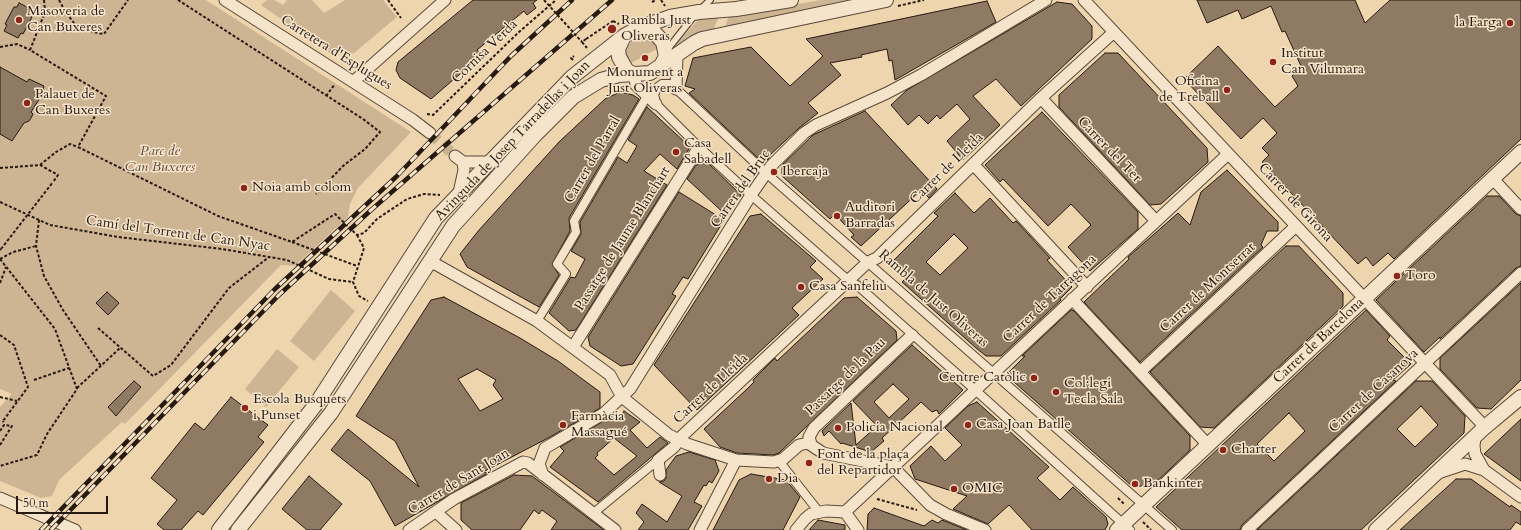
<!DOCTYPE html>
<html>
<head>
<meta charset="utf-8">
<style>
  body { margin:0 }
  #map { position:relative; width:1521px; height:530px; overflow:hidden; background:#efd5ae; font-family:Cardo,serif }
  canvas { display:block }
  .scale { position:absolute; left:16px; top:496px; width:92px; height:18px; box-sizing:border-box; border:2px solid #271a13; border-top:0; padding-left:5px; font-size:12px; line-height:14px; white-space:nowrap; color:#271a13; -webkit-text-stroke:3px #f5e4ca; paint-order:stroke }
</style>
</head>
<body>
<div id="map">
<canvas width="1521" height="530"></canvas>
<div class="scale">50 m</div>
</div>
<script>
const c = document.querySelector('canvas').getContext('2d');
c.lineJoin = 'round';
function fillPath(path, color) { c.fillStyle = color; c.fill(path, 'evenodd'); }
const poly = rows => new Path2D(rows.map(r => 'M' + r).join(''));
function strokePath(path, color, width, dash) { c.strokeStyle = color; c.lineWidth = width; c.lineCap = dash ? 'butt' : 'round'; c.setLineDash(dash || []); c.stroke(path); }
function label(font, color, halo, rows, align = 'center') {
  c.font = font + ' Cardo,serif'; c.lineWidth = 3; c.setLineDash([]); c.textBaseline = 'middle'; c.strokeStyle = halo; c.fillStyle = color; for (const [text, x, y, turn = 0] of rows) {
    c.save(); c.translate(x, y); c.rotate((+turn || 0) * Math.PI / 180); c.textAlign = isNaN(turn) ? turn : align; if (halo) c.strokeText(text, 0, 0); c.fillText(text, 0, 0); c.restore();
  }
}
const green = poly([
  [0,0,206,0,411,132,358,188,350,204,348,217,295,266,281,265,125,424,122,422,59,480,52,496,41,498,0,481,0,407,12,394,0,389],
  [267,0,274,0,283,5,287,0,312,0,324,13,345,0,383,0,397,17,354,53,342,55,331,54,261,5],
  [821,0,864,0,724,29,729,16],
  [719,16,713,31,678,47,677,46,677,43,700,18],
  [637,37,647,37,652,40,659,48,629,64,625,54,626,49,632,40],
  [331,290,355,311,314,361,290,341],
  [277,349,299,367,266,407,245,389]
]);
const building = poly([
  [473,0,537,0,533,3,536,8,527,15,524,11,477,50,482,55,431,99,400,78,396,70,398,62,473,0],
  [1197,0,1355,0,1365,23,1390,0,1521,0,1521,139,1394,259,1388,253,1373,266,1366,257,1358,264,1262,162,1269,155,1262,148,1277,133,1263,118,1241,139,1184,79,1218,46,1275,107,1298,86,1292,76,1301,66,1285,31,1282,32,1271,6,1242,19,1238,10,1207,23,1197,0],
  [987,1,996,22,895,80,892,60,889,61,887,49,861,55,862,57,830,63,841,75,808,103,818,113,799,128,770,155,768,160,758,158,689,93,695,89,685,86,693,58,751,47,790,86,823,56,806,39,987,1],
  [1057,2,1072,4,1092,26,1092,39,1021,106,996,79,973,96,1000,125,963,160,947,141,970,119,957,104,940,119,937,115,928,124,919,115,908,125,891,105,907,90,1057,2],
  [19,3,33,10,30,16,32,17,23,34,21,33,18,38,4,31,7,25,5,24,14,7,17,7,19,3],
  [1105,53,1118,53,1207,148,1208,162,1161,204,1150,205,1059,107,1059,95,1105,53],
  [0,67,27,82,29,79,44,86,42,95,31,112,33,114,31,118,29,121,24,123,12,141,0,134,0,67],
  [620,92,633,95,639,99,569,218,570,231,552,264,559,275,539,307,467,267,460,254,479,230,559,142,605,99,620,92],
  [647,107,690,147,677,169,660,154,644,171,667,185,576,330,569,331,549,313,571,277,575,278,585,259,571,251,581,234,580,222,618,157,627,163,637,146,628,140,647,107],
  [865,111,937,189,929,198,921,190,861,246,851,237,854,235,835,214,830,219,782,176,782,165,813,135,865,111],
  [1042,112,1138,212,1138,229,1090,271,1068,247,1091,225,1071,204,1048,226,1003,179,1000,182,985,165,1042,112],
  [708,163,741,195,727,216,687,179,696,165,708,163],
  [1227,170,1278,222,1278,231,1267,231,1261,245,1263,247,1140,362,1084,302,1129,259,1128,257,1178,213,1190,225,1201,192,1227,170],
  [679,192,724,220,688,279,683,277,672,294,676,296,633,364,621,366,590,346,588,337,679,192],
  [955,193,974,213,990,198,1013,223,1016,221,1050,258,1047,260,1072,287,1060,299,1061,300,1001,356,986,356,976,348,902,282,908,276,893,261,938,216,934,213,955,193],
  [954,234,968,248,940,275,926,262,954,234],
  [1487,196,1499,196,1516,214,1521,216,1521,266,1516,268,1440,339,1440,337,1424,352,1376,300,1487,196],
  [761,214,816,261,810,267,823,279,792,308,799,315,697,410,654,365,750,216,761,214],
  [1286,246,1299,246,1343,293,1343,306,1214,428,1200,427,1150,372,1286,246],
  [1521,283,1521,380,1491,409,1477,408,1440,369,1440,358,1521,283],
  [107,292,119,303,108,315,96,303,107,292],
  [444,297,520,338,558,361,600,392,600,408,550,437,483,472,488,473,395,526,370,481,331,450,348,429,419,487,395,441,356,416,431,300,444,297],
  [477,369,496,380,493,385,503,399,480,411,458,379,477,369],
  [857,297,896,331,897,340,779,453,773,455,737,453,720,447,704,429,747,389,754,382,753,380,775,358,777,361,844,298,857,297],
  [1071,310,1074,311,1190,436,1190,450,1152,486,1132,486,1006,375,1025,356,1022,356,1071,310],
  [1366,310,1390,336,1387,340,1411,364,1393,380,1396,381,1242,525,1240,530,1182,530,1156,507,1366,310],
  [1289,413,1305,431,1274,461,1257,444,1289,413],
  [912,345,963,390,939,414,937,410,932,412,921,402,882,438,884,441,871,452,842,443,841,444,829,431,824,436,822,431,851,403,856,445,877,426,853,401,912,345],
  [893,384,909,399,889,418,874,402,893,384],
  [134,381,141,387,116,416,108,407,134,381],
  [1416,381,1432,381,1465,416,1464,433,1431,464,1361,530,1257,530,1416,381],
  [1421,406,1438,425,1415,447,1397,429,1421,406],
  [231,397,268,425,258,437,264,442,203,515,198,511,181,530,164,530,157,524,177,500,151,478,195,423,204,430,231,397],
  [977,402,1049,467,1037,478,1060,500,1073,487,1106,517,1108,524,1105,530,1032,530,1009,505,988,524,953,509,967,496,915,479,910,466,931,446,945,461,962,445,945,428,968,406,977,402],
  [624,411,640,422,630,430,647,448,660,437,668,443,598,502,550,467,564,451,560,447,615,414,620,418,624,411],
  [614,438,637,456,614,475,595,458,598,455,597,453,614,438],
  [1521,419,1521,481,1484,454,1521,419],
  [689,452,715,460,719,471,712,483,709,481,706,486,704,485,694,502,702,506,688,530,638,530,644,522,636,513,642,504,667,522,682,496,659,482,664,481,666,478,666,470,676,456,689,452],
  [751,474,786,480,800,497,783,530,713,530,739,480,751,474],
  [514,475,532,476,604,530,551,530,557,521,542,510,539,514,534,510,520,530,472,530,461,520,461,503,514,475],
  [309,476,342,504,320,530,307,530,282,509,309,476],
  [1456,479,1471,479,1510,507,1511,505,1521,512,1521,525,1516,522,1510,530,1400,530,1456,479],
  [874,508,924,526,932,520,938,523,942,520,967,530,867,530,868,514,874,508],
  [818,520,845,525,845,530,809,530,818,520]
]);
const minorTunnel = poly([
  [430,133,455,156]
]);
const path = poly([
  [44,0,45,12,30,50,106,96,78,147,218,216,292,242,335,214,357,235,364,233,377,219,407,199,424,194,440,195],
  [59,0,65,11,74,23,93,32,104,34,128,0],
  [178,0,363,119,380,132,365,149,343,166,316,194],
  [388,0,401,18],
  [661,0,665,6],
  [652,2,656,0],
  [898,6,924,0],
  [613,21,619,24],
  [586,39,582,42,587,48],
  [0,47,17,44,30,50],
  [573,60,571,58,574,56],
  [326,96,335,84],
  [427,114,433,115,519,32,556,0],
  [40,165,56,152,70,144,78,147],
  [0,168,40,165,58,175,53,182],
  [0,202,50,225,118,237,222,249,287,260,329,279,353,282],
  [39,220,36,246,44,276,63,310,101,366],
  [357,235,364,248,353,282,359,296,368,301],
  [292,242,357,266],
  [0,250,1,249],
  [0,259,55,329,77,389,47,434,37,455,0,466],
  [0,259,13,252,36,246],
  [0,283,6,267],
  [98,328,153,376,171,365,229,288,269,257],
  [0,335,14,345,28,387,3,421],
  [34,380,69,368],
  [77,388,120,348],
  [0,397,17,401],
  [0,431,4,425,3,421],
  [0,445,12,426,4,425],
  [1118,498,1125,505],
  [877,499,917,510],
  [1143,522,1151,530]
]);
const service = poly([
  [700,10,710,0],
  [667,50,694,16]
]);
const pedestrian = poly([
  [537,321,566,274,557,264,576,232,574,221,646,98],
  [779,461,819,512],
  [596,511,658,460],
  [1130,530,983,397,857,285,849,281,751,195,699,147,656,104,654,94,658,87,662,84,671,84,766,173,1172,530]
]);
const minor = poly([
  [225,0,413,120,430,133],
  [1084,0,1485,427],
  [634,74,636,85,656,104],
  [354,81,445,0],
  [676,89,677,55],
  [1041,98,1156,221],
  [455,156,463,162,464,170,459,193],
  [463,162,490,162],
  [973,164,1087,287],
  [1492,178,1521,209],
  [430,261,537,321,610,375,622,397,669,435,687,444,736,460,774,462,783,459,799,445,808,443,823,453,893,467],
  [1072,299,1208,445],
  [573,347,699,147],
  [1140,372,1296,226],
  [1475,437,1474,446,1475,454,1484,470],
  [811,444,809,437,814,428,912,335],
  [893,467,930,505,946,514,985,530],
  [1441,472,1465,464,1484,470,1521,497],
  [543,475,539,464,545,448,603,414,630,389,751,195,771,166,804,133,816,125,887,93,921,75,1046,0],
  [660,475,658,460,674,447,682,436,868,262,877,258,1041,98,1114,32],
  [0,498,75,530],
  [436,512,456,530],
  [845,512,858,530],
  [409,530,454,499,523,462,528,463,615,530],
  [700,530,736,460],
  [796,530,805,519,811,514,826,511,845,512,1228,154],
  [1247,530,1521,273]
]);
const tertiary = poly([
  [639,28,645,27,653,31,663,42,666,56,662,64],
  [624,36,618,49,619,57,627,71,634,74],
  [219,530,316,404,436,218,572,77,624,36,638,28,670,17,699,12,736,9,791,0],
  [238,530,331,413,453,226,535,135,573,97,601,80,619,75,650,73,694,43,702,39,886,0],
  [1117,530,1521,152],
  [1376,530,1485,427,1521,397]
]);
const rail = poly([
  [41,530,275,289,396,177,511,56,572,0],
  [51,530,279,295,370,211,612,0]
]);
const pathBridge = poly([
  [544,0,582,42],
  [586,39,613,21],
  [1,249,53,182]
]);
const markers = [
  [19,20,4,"#8f2418"],
  [1510,23,4,"#8f2418"],
  [612,29,5,"#8f2418"],
  [645,58,4,"#8f2418"],
  [1273,62,4,"#8f2418"],
  [1227,90,4,"#8f2418"],
  [27,103,4,"#8f2418"],
  [676,152,4,"#8f2418"],
  [774,172,4,"#8f2418"],
  [244,188,4,"#8f2418"],
  [837,216,4,"#8f2418"],
  [1397,276,4,"#8f2418"],
  [801,287,4,"#8f2418"],
  [1034,378,4,"#8f2418"],
  [1056,392,4,"#8f2418"],
  [245,408,4,"#8f2418"],
  [563,425,4,"#8f2418"],
  [968,425,4,"#8f2418"],
  [838,428,4,"#8f2418"],
  [1223,450,4,"#8f2418"],
  [809,463,4,"#8f2418"],
  [769,479,4,"#8f2418"],
  [1135,484,4,"#8f2418"],
  [954,489,4,"#8f2418"]
];
const poiNames = [
  ["Masoveria de",27,12],
  ["Can Buxeres",27,28],
  ["Rambla Just",621,21],
  ["Oliveras",621,37],
  ["la Farga",1502,23,"right"],
  ["Institut",1281,54],
  ["Can Vilumara",1281,70],
  ["Monument a",645,73,"center"],
  ["Just Oliveras",645,89,"center"],
  ["Oficina",1219,82,"right"],
  ["de Treball",1219,98,"right"],
  ["Palauet de",35,95],
  ["Can Buxeres",35,111],
  ["Casa",684,144],
  ["Sabadell",684,160],
  ["Ibercaja",782,172],
  ["Noia amb colom",252,188],
  ["Auditori",845,208],
  ["Barradas",845,224],
  ["Toro",1405,276],
  ["Casa Sanfeliu",809,287],
  ["Centre Catòlic",1026,378,"right"],
  ["Col·legi",1064,384],
  ["Tecla Sala",1064,400],
  ["Escola Busquets",253,400],
  ["i Punset",253,416],
  ["Farmàcia",571,417],
  ["Massagué",571,433],
  ["Casa Joan Batlle",976,425],
  ["Policia Nacional",846,428],
  ["Charter",1231,450],
  ["Font de la plaça",817,455],
  ["del Repartidor",817,471],
  ["Dia",777,479],
  ["Bankinter",1143,484],
  ["OMIC",962,489]
];
const streetNames = [
  ["Cornisa Verda",485,52,-44],
  ["Carretera d'Esplugues",336,53,32],
  ["Avinguda de Josep Tarradellas i Joan",513,141,-46],
  ["Carrer del Ter",1109,150,46],
  ["Carrer del Parral",593,160,-60],
  ["Carrer de Lleida",947,169,-44],
  ["Carrer del Bruc",741,189,-55],
  ["Carrer de Girona",1295,203,47],
  ["Camí del Torrent de Can Nyac",178,234,8],
  ["Passatge de Jaume Blanchart",623,239,-58],
  ["Carrer de Montserrat",1208,288,-43],
  ["Rambla de Just Oliveras",933,299,41],
  ["Carrer de Tarragona",1050,299,-43],
  ["Carrer de Barcelona",1319,341,-43],
  ["Passatge de la Pau",846,377,-44],
  ["Carrer de Lleida",711,389,-43],
  ["Carrer de Casanova",1374,391,-43],
  ["Carrer de Sant Joan",459,482,-31]
];
const parkNames = [
  ["Parc de",160,152],
  ["Can Buxeres",160,168]
];
fillPath(green, '#cdb594');
fillPath(building, '#8f7b64');
strokePath(building, '#271a13', 1);
strokePath(minorTunnel, '#c7b08f', 11, [11, 5.5]);
strokePath(service, '#59493a', 8);
strokePath(pedestrian, '#59493a', 10);
strokePath(minor, '#59493a', 13);
strokePath(tertiary, '#59493a', 16);
strokePath(path, '#271a13', 2, [3, 2]);
strokePath(service, '#f5e4ca', 5.5);
strokePath(pedestrian, '#f5e4ca', 8);
strokePath(minor, '#f5e4ca', 11);
strokePath(tertiary, '#f5e4ca', 14);
strokePath(rail, '#271a13', 4.5);
strokePath(rail, '#f5e4ca', 3, [9]);
strokePath(pathBridge, '#271a13', 2, [3, 2]);
for (const [x, y, r, color] of markers) { const dot = new Path2D(); dot.arc(x, y, r, 0, 2 * Math.PI); c.fillStyle = color; c.fill(dot); strokePath(dot, '#f5e4ca', 1.5); }
label('14px', '#271a13', '#f5e4ca', poiNames, 'left');
label('14px', '#271a13', '#f5e4ca', streetNames);
label('italic 14px', '#59483a', '#f5e4ca', parkNames);
</script>
</body>
</html>
